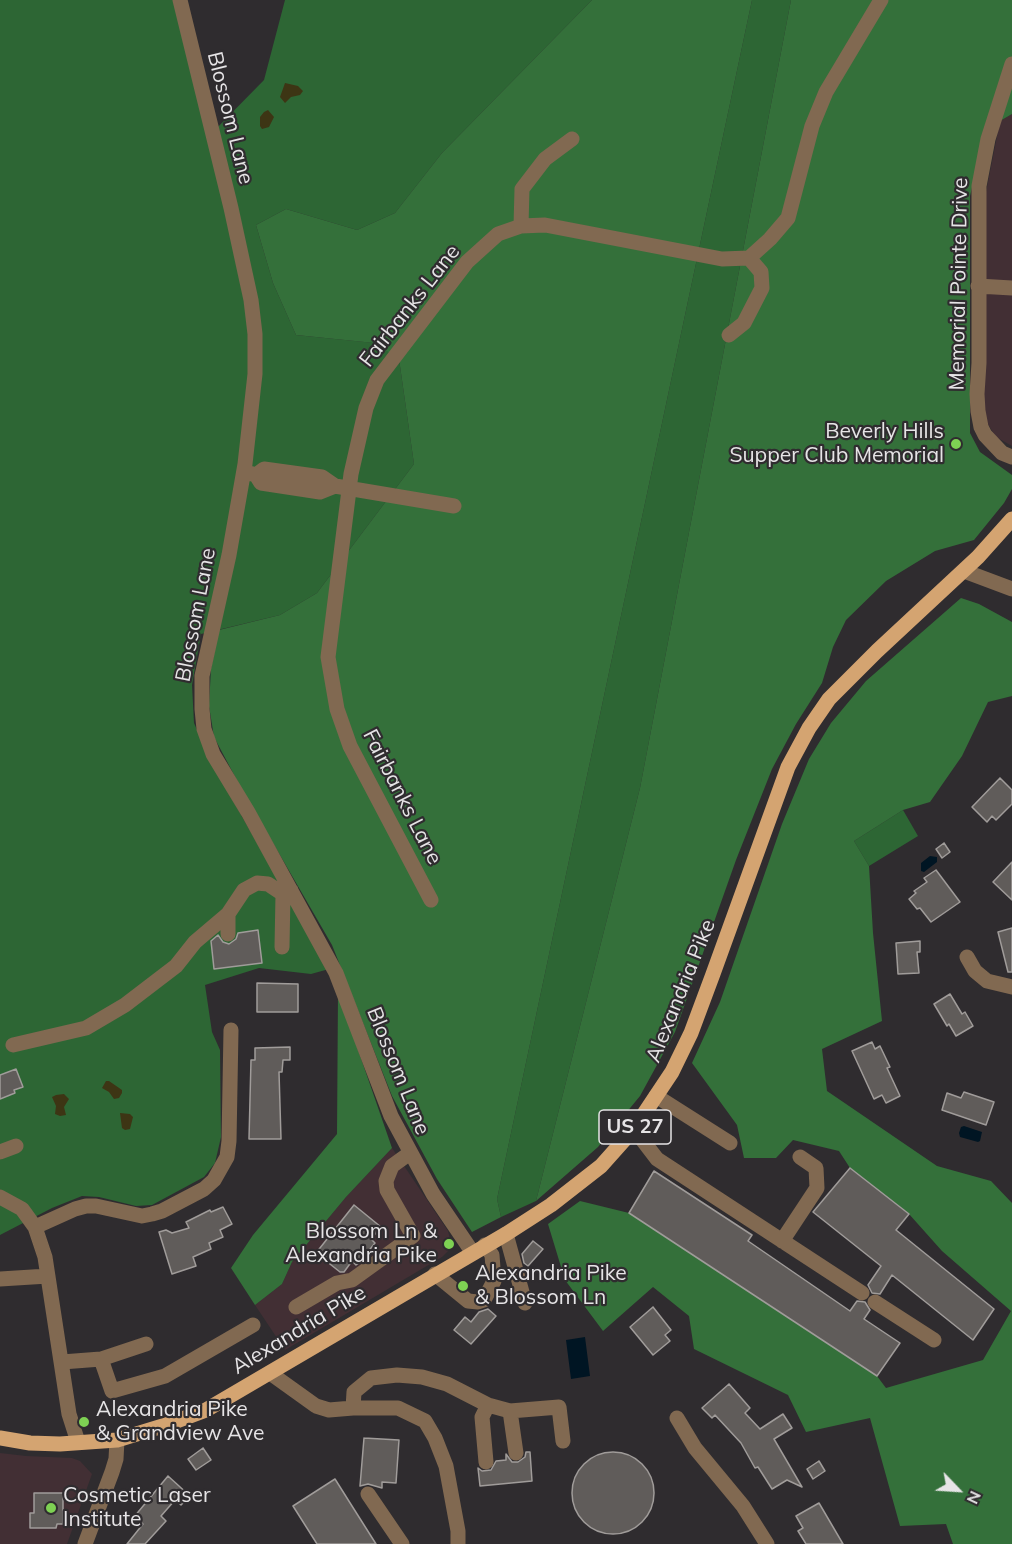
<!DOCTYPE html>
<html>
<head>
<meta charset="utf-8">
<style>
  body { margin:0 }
  #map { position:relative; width:1012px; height:1544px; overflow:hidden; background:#2f2c2f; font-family:Mulish,sans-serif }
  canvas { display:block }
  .north { position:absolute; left:928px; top:1460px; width:60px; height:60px; -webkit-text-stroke:4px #2f2c2f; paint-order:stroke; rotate:115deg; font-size:16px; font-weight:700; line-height:24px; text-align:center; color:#e6e4e6 }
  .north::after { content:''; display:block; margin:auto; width:21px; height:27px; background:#e6e4e6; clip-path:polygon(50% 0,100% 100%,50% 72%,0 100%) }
</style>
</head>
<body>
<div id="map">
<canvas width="1012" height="1544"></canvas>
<div class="north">N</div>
</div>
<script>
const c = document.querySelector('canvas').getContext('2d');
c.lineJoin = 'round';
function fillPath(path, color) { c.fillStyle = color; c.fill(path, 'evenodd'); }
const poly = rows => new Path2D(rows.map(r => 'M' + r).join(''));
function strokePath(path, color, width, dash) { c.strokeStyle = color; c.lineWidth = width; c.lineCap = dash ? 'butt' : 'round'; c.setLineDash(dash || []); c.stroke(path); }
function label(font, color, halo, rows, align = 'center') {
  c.font = font + ' Mulish,sans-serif'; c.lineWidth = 4.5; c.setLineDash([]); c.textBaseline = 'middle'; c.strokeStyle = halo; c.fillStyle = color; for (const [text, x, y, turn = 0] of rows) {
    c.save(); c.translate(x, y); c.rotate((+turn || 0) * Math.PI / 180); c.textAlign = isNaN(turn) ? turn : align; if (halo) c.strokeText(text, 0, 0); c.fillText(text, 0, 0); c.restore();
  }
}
const commercial = poly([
  [1012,114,1012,446,996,437,984,418,985,197,1000,121],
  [392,1148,448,1231,451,1243,449,1250,442,1257,285,1350,255,1305,282,1284,292,1262,346,1197],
  [0,1453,26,1456,72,1458,80,1461,92,1474,67,1544,0,1544]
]);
const green = poly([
  [0,0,173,0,208,137,264,80,285,0,592,0,442,153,395,213,357,230,286,209,256,225,273,283,296,335,375,343,399,359,414,464,317,593,280,615,201,634,192,685,194,723,212,764,329,969,311,974,259,968,205,985,212,1032,220,1050,221,1137,215,1163,204,1177,152,1205,136,1206,99,1197,82,1196,52,1208,0,1235],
  [752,0,791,0,640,788,536,1201,501,1217,497,1199],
  [903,810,918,836,869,866,854,841]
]);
const forest = poly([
  [592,0,752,0,497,1199,501,1217,472,1232,437,1179,392,1096,332,945,240,786,214,737,209,706,211,668,219,630,280,615,317,593,414,464,399,359,374,343,296,335,273,283,256,225,286,209,357,230,395,213,442,153],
  [791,0,1012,0,1012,114,1000,121,987,125,970,196,970,433,980,452,1012,475,1012,489,1004,503,974,540,935,551,886,581,846,620,833,647,822,683,796,724,772,769,736,860,675,1032,640,1096,598,1147,536,1201,640,788],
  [961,598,979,604,1012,622,1012,696,988,702,962,756,930,802,903,810,854,841,869,866,873,933,882,1021,822,1049,827,1091,937,1166,991,1181,1012,1203,1012,1544,953,1544,946,1524,900,1526,870,1418,806,1432,788,1395,694,1349,689,1316,653,1287,603,1331,565,1280,548,1224,580,1201,629,1213,877,1376,886,1388,983,1360,1011,1311,942,1251,909,1214,850,1168,839,1151,793,1140,776,1158,744,1158,737,1125,692,1063,720,1002,782,824,809,759,831,723,866,681],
  [338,992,392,1148,346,1197,292,1262,282,1284,255,1305,231,1268,253,1235,337,1134]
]);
const sand = poly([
  [285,83,298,86,303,91,300,95,291,97,285,103,280,97],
  [268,110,274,117,269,127,262,129,260,126,260,117,264,112],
  [106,1081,109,1081,122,1090,122,1093,119,1098,114,1099,109,1092,102,1088],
  [64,1094,69,1099,64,1107,66,1115,60,1116,55,1114,56,1106,52,1097,56,1095],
  [120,1113,130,1114,133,1117,130,1129,125,1130,122,1128]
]);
const water = poly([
  [930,856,937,857,937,862,924,872,921,871,921,863],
  [964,1126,982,1132,980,1141,978,1142,960,1137,959,1133,961,1127],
  [585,1337,590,1376,571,1379,566,1340]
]);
const building = poly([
  [1000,778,1012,790,1012,804,996,820,992,816,987,822,972,807,1000,778],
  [944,843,950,852,942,858,936,849,944,843],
  [1012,862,1012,900,993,882,1012,862],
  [936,870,960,902,931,922,920,908,917,909,909,899,916,893,914,891,927,882,924,878,936,870],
  [1012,928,1012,972,1008,972,998,932,1012,928],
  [258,930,262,963,214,969,211,941,218,935,223,942,229,944,236,939,238,933,258,930],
  [920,941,920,952,917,952,919,973,898,974,896,943,920,941],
  [257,983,298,984,298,1012,257,1012,257,983],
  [950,994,962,1014,965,1012,973,1026,956,1036,949,1024,947,1026,934,1004,950,994],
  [872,1042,875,1049,880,1046,890,1067,887,1068,900,1096,886,1103,882,1095,874,1099,852,1051,872,1042],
  [290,1047,290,1060,283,1060,282,1072,279,1072,281,1139,249,1139,251,1060,255,1060,255,1048,290,1047],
  [16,1069,23,1087,14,1090,15,1093,0,1099,0,1075,16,1069],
  [964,1092,994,1102,986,1125,942,1110,947,1093,961,1098,964,1092],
  [850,1168,909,1214,896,1230,994,1309,973,1340,892,1275,880,1294,872,1293,868,1285,881,1266,813,1212,850,1168],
  [654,1171,752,1235,748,1241,850,1311,857,1301,865,1302,870,1310,864,1319,900,1343,877,1376,629,1213,654,1171],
  [354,1205,381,1227,371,1239,375,1243,359,1263,356,1265,352,1261,344,1272,340,1272,316,1253,354,1205],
  [223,1207,232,1224,220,1230,223,1237,209,1243,211,1249,193,1257,196,1266,172,1274,159,1232,166,1230,172,1233,189,1228,186,1222,210,1210,211,1212,223,1207],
  [533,1241,543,1249,528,1266,524,1263,522,1254,533,1241],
  [653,1307,671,1330,665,1335,670,1341,653,1355,630,1327,653,1307],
  [488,1309,496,1316,471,1344,454,1330,465,1317,471,1322,479,1312,488,1309],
  [729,1384,750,1408,745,1413,760,1429,783,1414,792,1428,774,1439,802,1487,787,1480,772,1489,758,1467,755,1468,741,1443,715,1415,712,1418,702,1408,729,1384],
  [364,1438,399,1440,396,1483,382,1482,382,1488,368,1484,360,1486,364,1438],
  [203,1448,211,1460,196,1470,188,1459,203,1448],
  [526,1452,530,1452,532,1481,480,1486,478,1468,482,1471,491,1470,496,1461,506,1460,506,1454,512,1462,518,1462,525,1457,526,1452],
  '572 1493a41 41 0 1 1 82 0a41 41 0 1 1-82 0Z',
  [819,1461,825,1471,813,1479,807,1469,819,1461],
  [168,1476,190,1496,181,1505,175,1500,161,1516,166,1521,145,1544,127,1544,143,1524,134,1517,168,1476],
  [335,1479,352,1506,376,1544,317,1544,293,1506,335,1479],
  [34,1493,63,1493,63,1524,57,1524,56,1528,30,1528,30,1513,34,1513,34,1493],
  [819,1503,843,1544,806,1544,798,1531,803,1528,796,1516,819,1503]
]);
const minor = poly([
  [180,0,231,208,251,300,255,334,255,374,245,464,229,555,202,676,202,709,204,729,213,754,248,812,336,973,391,1116,433,1194,473,1253],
  [1012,64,988,139,979,186,979,363,977,394,978,411,981,427,985,435,1002,453,1012,457],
  [521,226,522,189,545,159,572,139],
  [978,286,1012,288],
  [729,335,744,323,762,288,761,272,749,258],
  [249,473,256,475,261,483,320,492,335,486],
  [256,475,264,469,322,477,335,486,454,506],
  [964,571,1012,589],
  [431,900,350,746,337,709,328,657,351,474,366,408,377,380,467,262,498,234,521,226,545,225,722,259,749,258,770,239,788,218,812,126,826,92,881,0],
  [228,934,228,914,244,890,257,883,268,884,283,894,291,890],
  [282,947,283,894],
  [967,957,975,971,987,981,1012,987],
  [13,1045,86,1028,125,1005,176,966,195,942,228,914],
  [656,1096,730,1143],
  [634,1129,657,1159,862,1293],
  [0,1152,16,1146],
  [0,1197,22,1209,35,1227,45,1257,69,1414,78,1442],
  [35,1227,75,1209,86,1206,96,1206,142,1216,152,1214,162,1211,204,1189,214,1180,227,1157,229,1141,231,1030],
  [506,1234,525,1303],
  [782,1241,817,1188,816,1168,800,1157],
  [435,1274,468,1301,478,1302,484,1300,494,1281,492,1255,485,1245],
  [0,1279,48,1276],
  [875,1302,934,1340],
  [296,1307,337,1283,352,1280,413,1236,387,1190,386,1181,392,1166,410,1153],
  [101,1359,146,1344],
  [62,1362,101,1359,112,1391,165,1376,253,1325],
  [270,1373,316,1406,329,1410,353,1408,398,1408,425,1421,435,1438,446,1466,458,1531,458,1544],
  [353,1408,354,1392,371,1378,397,1375,422,1377,447,1384,488,1405,510,1411,559,1407,563,1441],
  [510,1411,516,1453],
  [677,1418,695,1448,743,1506,767,1544],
  [486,1462,482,1417,488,1405],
  [368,1494,402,1544],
  [85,1544,112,1472,116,1459,117,1440]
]);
const major = poly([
  [0,1438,30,1443,60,1444,117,1440,166,1425,206,1410,506,1234,551,1205,601,1166,634,1129,672,1072,691,1033,713,974,788,767,809,728,829,699,877,651,978,557,1012,519]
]);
const markers = [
  [956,444,6,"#7ed153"],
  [449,1244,6,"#7ed153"],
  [463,1286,6,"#7ed153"],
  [84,1422,6,"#7ed153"],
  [51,1508,6,"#7ed153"]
];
const shields = [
  [635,1127,72]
];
const shieldNames = [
  ["US 27",635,1127]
];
const streetNames = [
  ["Blossom Lane",230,118,76],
  ["Memorial Pointe Drive",959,284,-89],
  ["Fairbanks Lane",410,306,-52],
  ["Blossom Lane",196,615,-79],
  ["Fairbanks Lane",402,797,63],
  ["Alexandria Pike",681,991,-68],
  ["Blossom Lane",398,1071,68],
  ["Alexandria Pike",299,1330,-31]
];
const poiNames = [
  ["Beverly Hills",944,432,"right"],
  ["Supper Club Memorial",944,456,"right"],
  ["Blossom Ln &",437,1232,"right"],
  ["Alexandria Pike",437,1256,"right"],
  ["Alexandria Pike",475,1274],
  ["& Blossom Ln",475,1298],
  ["Alexandria Pike",96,1410],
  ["& Grandview Ave",96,1434],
  ["Cosmetic Laser",63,1496],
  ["Institute",63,1520]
];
fillPath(commercial, '#422f34');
fillPath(green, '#2d6634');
fillPath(forest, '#34703a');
fillPath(sand, '#3d3514');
fillPath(water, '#001523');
fillPath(building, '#605c5a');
strokePath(building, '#a09c9a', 1.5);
strokePath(minor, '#816951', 15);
strokePath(major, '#d4a471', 15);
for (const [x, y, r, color] of markers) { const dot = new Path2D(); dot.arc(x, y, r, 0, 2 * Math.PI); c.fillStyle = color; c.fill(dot); strokePath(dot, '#2f2c2f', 2); }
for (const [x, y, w] of shields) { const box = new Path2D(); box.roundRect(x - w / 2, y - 17, w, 34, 4.5); c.fillStyle = '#2f2c2f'; c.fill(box); strokePath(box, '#e6e4e6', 1.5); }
label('bold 20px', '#e6e4e6', null, shieldNames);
label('21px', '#e6e4e6', '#2f2c2f', streetNames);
label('21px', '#e6e4e6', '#2f2c2f', poiNames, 'left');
</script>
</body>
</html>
